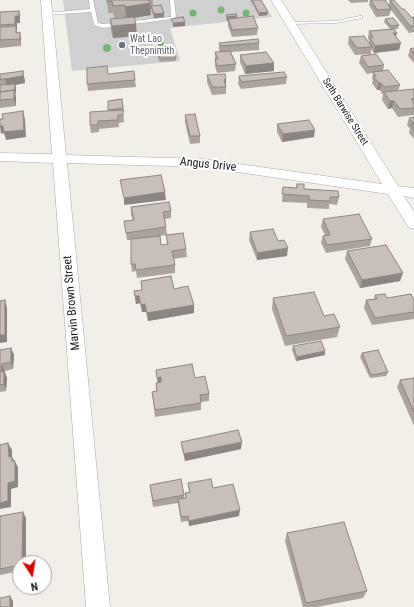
<!DOCTYPE html>
<html>
<head>
<meta charset="utf-8">
<style>
  body { margin:0 }
  #map { position:relative; width:414px; height:607px; overflow:hidden; background:#f2efe9; font-family:"Roboto Condensed",sans-serif }
  canvas { display:block }
  .north { position:absolute; left:12px; top:555px; width:40px; height:40px; box-sizing:border-box; background:#fff; border:1px solid #a7a7a7; border-radius:50%; rotate:168deg; font-size:11px; font-weight:700; line-height:16px; text-align:center; color:#222 }
  .north::after { content:''; display:block; margin:auto; width:14px; height:18px; background:#d40000; clip-path:polygon(50% 0,100% 100%,50% 72%,0 100%) }
</style>
</head>
<body>
<div id="map">
<canvas width="414" height="607"></canvas>
<div class="north">N</div>
</div>
<script>
const c = document.querySelector('canvas').getContext('2d');
c.lineJoin = 'round';
function fillPath(path, color) { c.fillStyle = color; c.fill(path, 'evenodd'); }
const poly = rows => new Path2D(rows.map(r => 'M' + r).join(''));
function strokePath(path, color, width, dash) { c.strokeStyle = color; c.lineWidth = width; c.lineCap = dash ? 'butt' : 'round'; c.setLineDash(dash || []); c.stroke(path); }
function label(font, color, halo, rows, align = 'center') {
  c.font = font + ' "Roboto Condensed",sans-serif'; c.lineWidth = 4; c.setLineDash([]); c.textBaseline = 'middle'; c.strokeStyle = halo; c.fillStyle = color; for (const [text, x, y, turn = 0] of rows) {
    c.save(); c.translate(x, y); c.rotate((+turn || 0) * Math.PI / 180); c.textAlign = isNaN(turn) ? turn : align; if (halo) c.strokeText(text, 0, 0); c.fillText(text, 0, 0); c.restore();
  }
}
const religious = poly([
  [63,0,261,0,272,17,170,28,180,61,72,71]
]);
const service = poly([
  [89,0,93,0,98,23,103,24,171,17,170,0,174,0,176,17,172,19,103,28,94,25,91,12,47,15,45,14,47,13,90,9,89,0],
  [360,16,362,16,362,18,336,23,290,24,288,23,290,22,336,21,360,16]
]);
const minor = poly([
  [41,0,51,0,66,155,203,159,382,184,271,0,281,0,398,186,414,188,414,198,404,196,414,212,414,229,409,228,388,194,203,167,67,163,110,607,86,607,53,163,0,161,0,153,52,154,41,0]
]);
const trees = [
  [221,10,3.5],
  [193,13,3.5],
  [246,13,3.5],
  [160,45,4],
  [107,48,4]
];
const wall = poly([
  [107,0,153,0,153,6,164,13,164,17,154,18,151,9,150,9,151,15,134,18,137,36,113,38,111,31,110,19,126,17,114,18,113,13,108,13],
  [250,0,261,0,268,12,267,15,259,16],
  [348,0,368,0,368,2,351,3],
  [370,0,385,0,388,6,390,0,402,9,412,18,413,16,414,16,414,32,409,33,391,10,389,16,376,17,369,5],
  [19,11,20,17,20,23,17,23,17,33,21,39,21,46,0,48,0,12],
  [226,15,237,16,237,18,258,28,257,35,232,37,228,26,228,21,227,21,226,18],
  [385,19,399,25,398,29,394,29,399,50,374,53,371,49,371,54,355,55,348,44,349,37,369,43,369,41,368,38,369,31,390,29,384,22],
  [219,43,259,43,259,50,231,52,236,64,235,71,217,73,215,66,215,52,220,52,219,50],
  [414,48,414,63,408,56,410,49],
  [158,52,176,58,176,61,159,62],
  [240,55,274,63,274,71,245,74,240,62],
  [361,56,384,65,383,71,400,85,398,91,414,89,414,115,398,117,392,108,388,109,382,100,383,94,382,94,380,90,377,90,372,83,373,80,372,79,373,73,367,74,359,63],
  [0,74,25,78,25,83,15,85,16,87,16,94,15,94,16,97,16,106,0,108],
  [108,74,135,80,136,87,88,91,87,84],
  [207,75,226,78,226,94,212,95,207,82],
  [239,76,287,77,286,84,241,89,238,84],
  [122,99,124,112,123,112,124,122,119,123,119,127,99,129,99,132,91,133,90,125,109,111,108,101],
  [185,115,200,136,200,143,190,144,185,122],
  [414,117,414,139,409,133,410,129,407,125,409,118],
  [277,124,314,137,282,142,277,132],
  [297,184,304,189,339,197,337,205,329,204,329,209,307,208,307,203,282,202,283,187,296,188],
  [131,207,171,211,171,218,165,219,167,235,186,249,187,257,173,259,175,265,175,273,137,278,136,271,132,272,131,264,131,240,127,240,124,221,133,220,131,215],
  [166,235,167,244,161,245,160,236],
  [323,219,372,239,370,246,326,253,321,243,323,236,325,235,321,227],
  [250,232,278,241,287,256,257,260,249,240],
  [347,251,400,281,360,288,345,259],
  [141,281,174,289,194,305,194,313,148,321,146,312,142,312,140,303,136,304,134,291,142,290],
  [375,295,387,298,414,299,414,319,372,325,364,308,366,300,374,299],
  [273,298,340,327,337,337,285,346,272,309],
  [293,346,325,355,296,361,292,350],
  [11,348,14,355,13,369,5,371,5,373,7,378,6,391,0,392,0,350],
  [362,353,388,372,386,376,370,378,360,357],
  [156,370,195,378,209,394,209,401,201,402,201,410,155,417,152,392,157,391,156,383,158,383],
  [414,378,414,426,397,387,400,380],
  [181,442,241,449,185,461,182,449],
  [188,483,213,488,239,516,189,526,188,521,181,522,178,503,153,507,150,485,184,495,184,498,185,498,185,493,189,492],
  [0,516,26,518,26,563,20,563,20,571,0,575],
  [287,533,367,591,363,598,317,607,303,607,285,541]
]);
const shadedWall = poly([
  [150,3,151,15,126,19,125,7],
  [19,11,20,17,20,23,17,23,17,31,15,24,15,16],
  [268,12,267,15,259,16,259,13],
  [164,13,164,17,154,18,154,14],
  [237,16,237,20,228,19,228,21,227,21,227,17],
  [185,22,185,26,173,27,173,23],
  [136,24,137,36,113,38,112,26],
  [20,32,21,39,21,46,20,39],
  [393,33,397,33,395,40],
  [401,43,399,50,374,53,375,46],
  [274,63,274,71,245,74,246,66],
  [23,71,25,83,15,85,16,87,16,94,15,90,7,86,5,79],
  [226,78,226,85,224,87,224,80],
  [379,83,381,83,380,90,377,90],
  [14,90,16,97,16,106,14,99],
  [390,101,394,101,392,108,388,109],
  [23,111,25,119,26,137,6,140,4,133,1,134,0,126],
  [315,130,314,137,282,142,283,134],
  [165,192,166,200,124,205,124,198],
  [288,248,287,256,257,260,257,253],
  [403,273,400,281,360,288,362,280],
  [135,296,139,296,140,303,136,304],
  [5,300,7,308,7,342,0,343,0,335],
  [145,304,146,312,142,312,141,305],
  [194,305,194,313,148,321,147,313],
  [11,348,14,355,13,369,11,362],
  [325,351,325,355,296,361,297,357],
  [2,364,7,378,6,391,4,384,1,372],
  [161,377,161,384,158,385,157,378],
  [242,442,241,449,185,461,184,454],
  [8,443,12,450,12,464,9,457],
  [12,457,18,467,18,487,11,489,11,507,0,509,0,503,8,483,12,461],
  [240,510,239,516,189,526,189,521],
  [23,512,26,518,26,563,22,563],
  [10,596,13,601,13,607,10,607]
]);
const building = poly([
  [107,0,149,0,150,3,125,7,125,5,113,6,112,1,107,2,107,0],
  [252,0,261,0,268,12,259,13,252,0],
  [371,0,385,0,391,9,377,10,371,0],
  [390,0,394,0,402,9,404,9,414,20,414,26,410,26,390,0],
  [161,5,164,13,154,14,151,6,161,5],
  [19,11,19,16,15,16,15,24,0,25,0,12,19,11],
  [236,14,237,16,227,17,226,15,236,14],
  [253,16,258,28,232,30,228,19,253,16],
  [134,17,136,24,112,26,110,19,134,17],
  [183,17,185,22,173,23,171,19,183,17],
  [393,18,399,25,391,26,385,19,393,18],
  [16,26,16,33,20,32,20,39,0,40,0,27,16,26],
  [394,29,397,33,393,33,401,43,375,46,370,38,373,37,369,31,394,29],
  [364,36,372,47,357,48,349,37,364,36],
  [258,39,259,43,221,46,219,43,258,39],
  [414,48,414,54,410,49,414,48],
  [174,51,176,58,159,58,158,52,174,51],
  [230,51,236,64,217,66,215,59,218,59,215,52,230,51],
  [266,52,274,63,246,66,240,55,266,52],
  [376,54,384,65,368,67,361,56,376,54],
  [107,66,108,74,134,71,135,80,87,84,87,68,107,66],
  [388,70,400,85,384,87,381,83,379,83,373,76,376,76,373,72,388,70],
  [23,71,23,76,5,79,0,79,0,74,23,71],
  [284,72,287,77,241,82,239,76,284,72],
  [225,74,226,78,224,80,226,87,212,87,207,75,225,74],
  [15,84,15,90,0,92,0,85,15,84],
  [414,89,414,99,411,99,414,103,414,108,400,109,394,101,390,101,384,92,414,89],
  [14,90,14,99,0,100,0,92,14,90],
  [122,99,123,108,108,110,108,101,122,99],
  [123,110,123,115,118,115,118,120,98,121,98,125,90,125,90,112,123,110],
  [23,111,24,130,4,132,3,126,0,126,0,119,3,119,2,114,23,111],
  [195,114,200,136,190,136,185,115,195,114],
  [414,117,414,124,409,118,414,117],
  [309,120,315,130,283,134,277,124,309,120],
  [411,125,414,125,414,129,411,125],
  [161,175,165,192,124,198,120,180,161,175],
  [297,184,304,184,304,189,338,191,339,197,330,197,330,201,309,200,309,196,282,194,283,187,297,188,297,184],
  [169,202,171,211,163,212,166,227,126,233,124,221,134,220,131,207,169,202],
  [359,214,372,239,327,245,323,236,330,235,323,219,359,214],
  [273,229,278,241,284,240,288,248,257,253,250,232,273,229],
  [183,233,186,249,172,251,175,265,136,270,135,264,131,264,131,239,160,236,161,245,168,244,166,235,183,233],
  [386,245,403,273,362,280,347,251,386,245],
  [171,276,174,289,188,286,194,305,147,313,145,304,141,305,139,296,135,296,134,291,142,290,141,281,171,276],
  [314,292,324,316,334,314,340,327,286,336,273,298,314,292],
  [385,294,387,298,411,294,414,300,414,312,375,318,366,300,377,299,375,295,385,294],
  [5,300,5,335,0,335,0,301,5,300],
  [321,341,325,351,297,357,293,346,321,341],
  [11,348,11,362,2,364,1,372,4,371,4,384,0,385,0,350,11,348],
  [378,350,388,372,371,375,362,353,378,350],
  [192,364,195,378,205,376,209,394,200,395,201,403,155,410,152,392,157,391,156,383,161,382,161,377,157,378,156,370,192,364],
  [414,378,414,412,400,380,414,378],
  [238,430,242,442,184,454,181,442,238,430],
  [8,443,9,457,12,457,12,461,15,461,15,481,8,483,8,501,0,503,0,445,8,443],
  [181,479,184,495,153,501,150,485,181,479],
  [211,479,213,488,233,484,240,510,189,521,188,516,181,517,178,499,186,498,185,493,190,492,188,483,211,479],
  [23,512,22,563,20,563,20,565,0,569,0,516,23,512],
  [344,522,367,591,306,603,287,533,344,522],
  [10,596,10,607,0,607,0,598,10,596]
]);
const markers = [
  [122,45,4,"#6b7280"]
];
const farWorshipnames = [
  ["Wat Lao",130,39],
  ["Thepnimith",130,51]
];
const farStreetnames = [
  ["Seth Barwise Street",345,112,58]
];
const streetNames = [
  ["Angus Drive",208,165,6],
  ["Marvin Brown Street",72,303,-95]
];
fillPath(religious, '#d0d0d0');
strokePath(service, '#a9a9a9', 1);
strokePath(minor, '#a9a9a9', 1);
fillPath(service, '#fff');
fillPath(minor, '#fff');
c.fillStyle = '#74b475';
for (const [x, y, r] of trees) { c.beginPath(); c.arc(x, y, r, 0, 2 * Math.PI); c.fill(); }
fillPath(wall, '#aba49e');
fillPath(shadedWall, '#8b8681');
fillPath(building, '#c7bfb8');
strokePath(building, '#8b8681', 1);
for (const [x, y, r, color] of markers) { const dot = new Path2D(); dot.arc(x, y, r, 0, 2 * Math.PI); c.fillStyle = color; c.fill(dot); strokePath(dot, '#fff', 1.5); }
label('10px', '#5b616d', '#fff', farWorshipnames, 'left');
label('10px', '#222', '#fff', farStreetnames);
label('12px', '#222', '#fff', streetNames);
</script>
</body>
</html>
